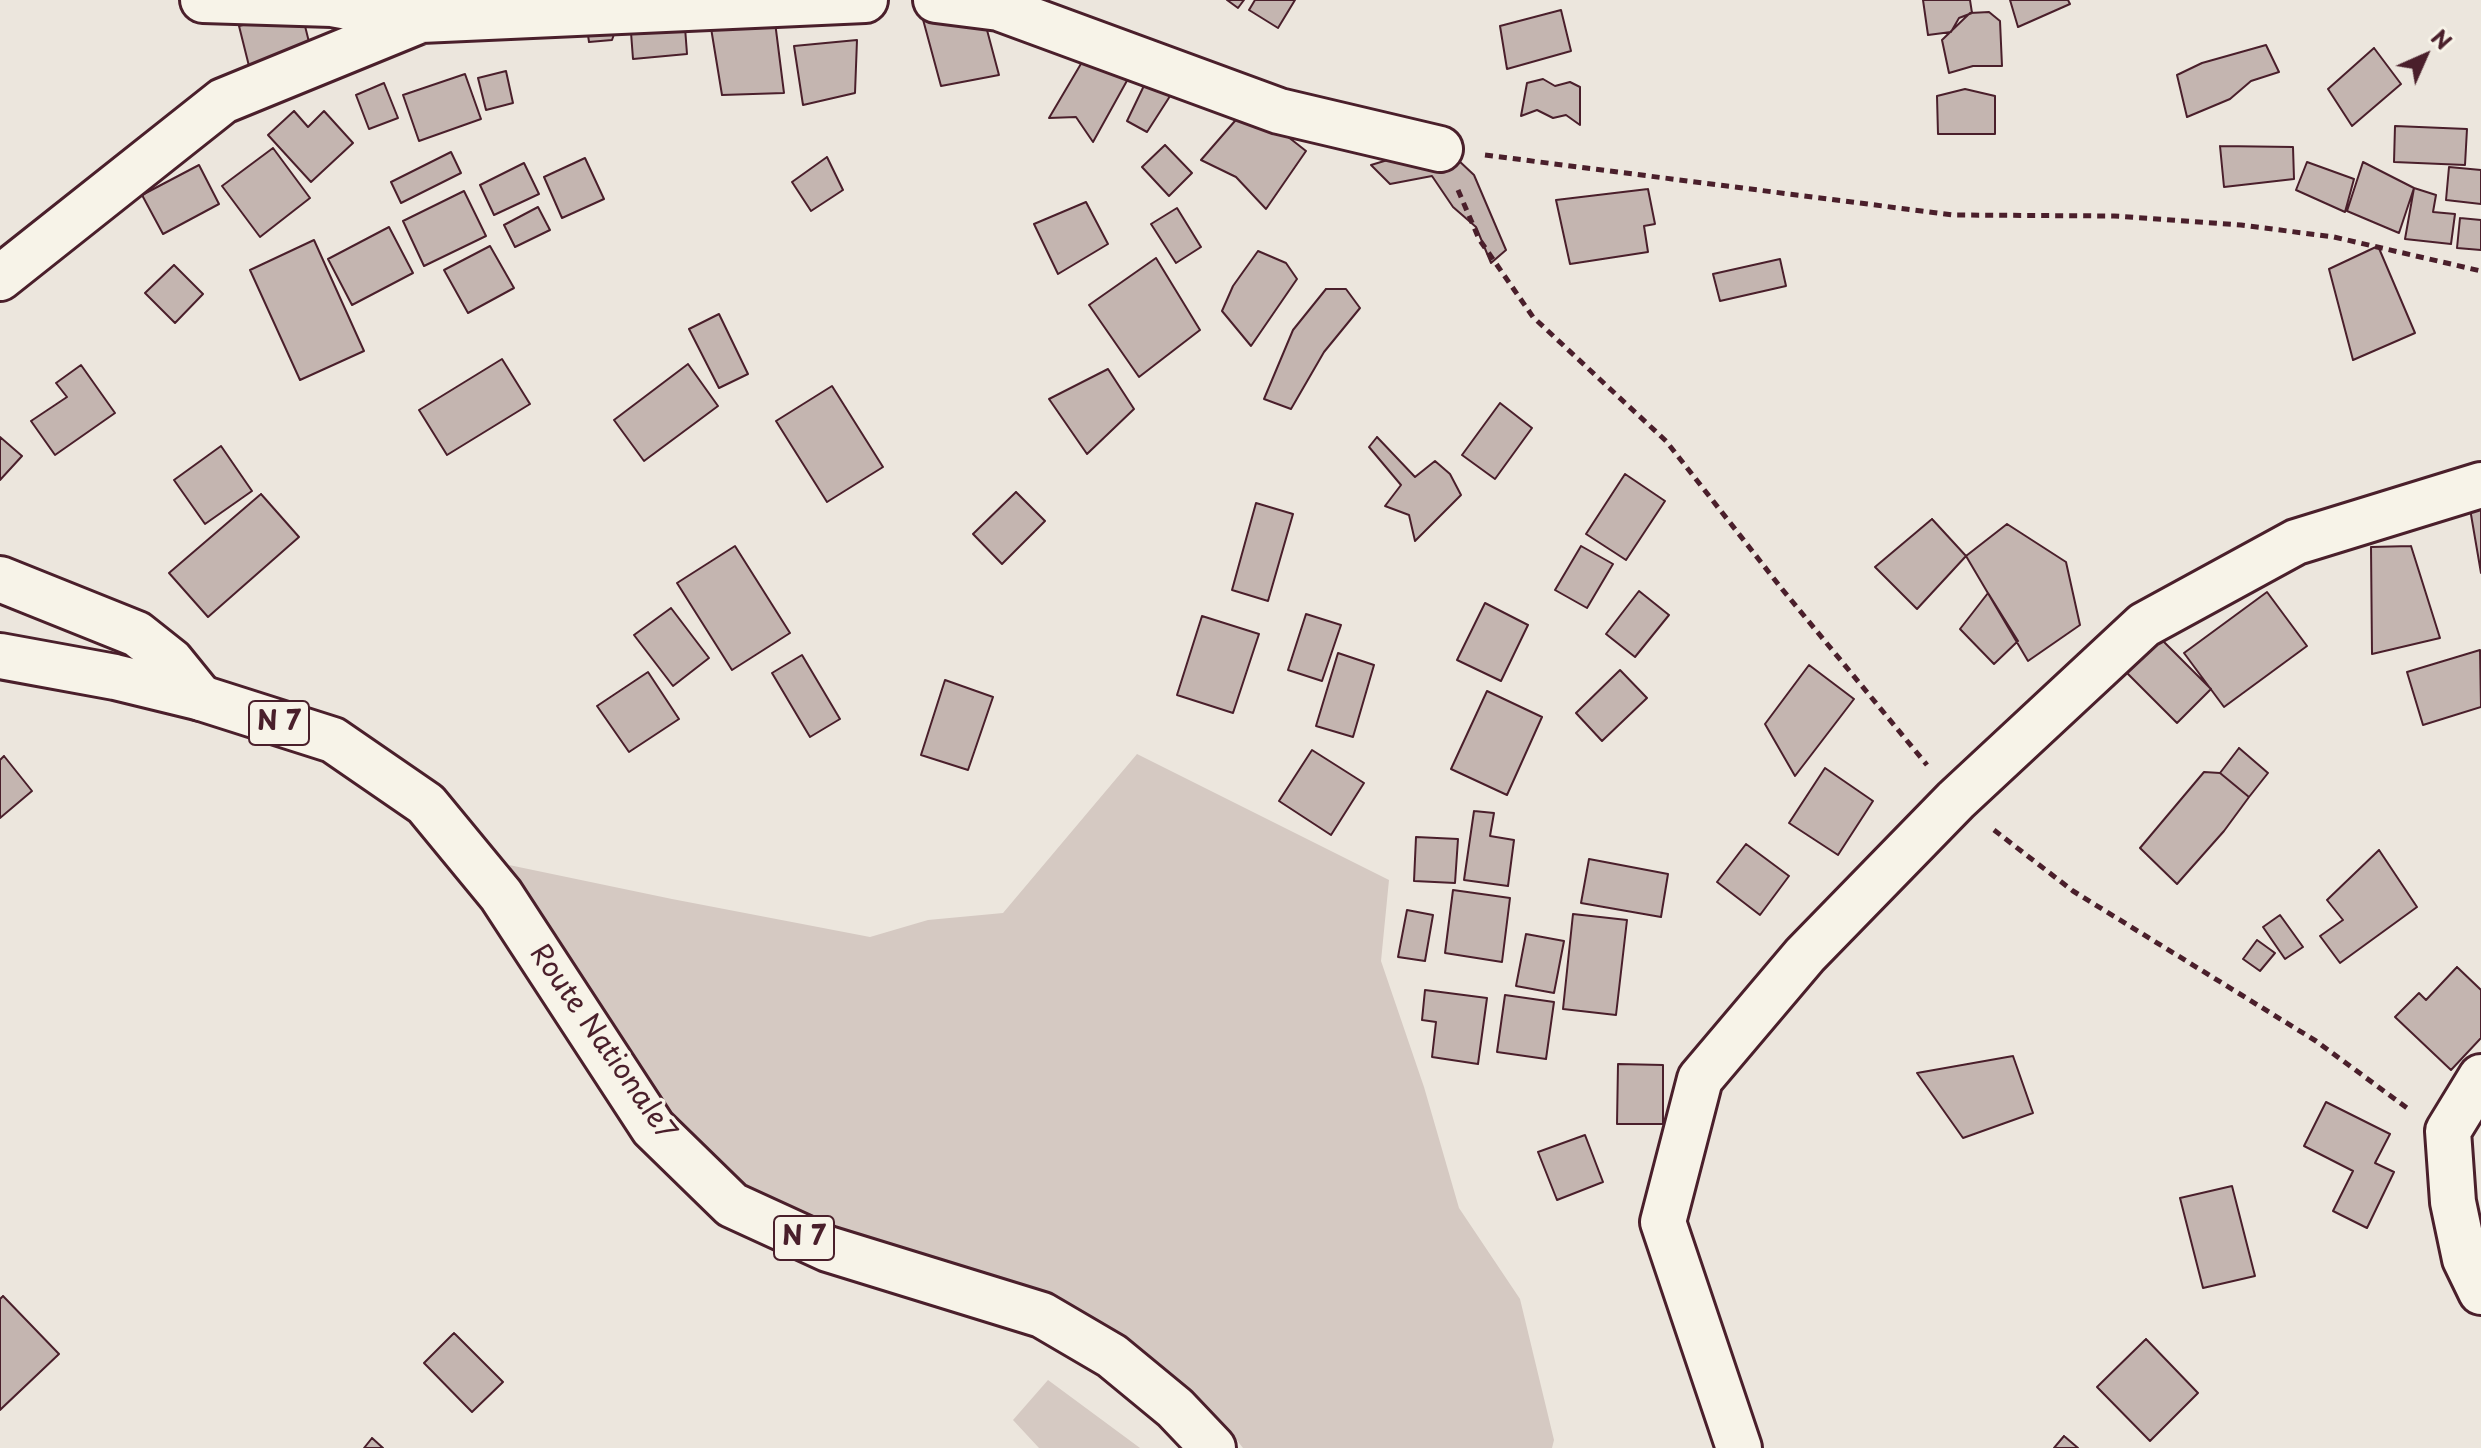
<!DOCTYPE html>
<html>
<head>
<meta charset="utf-8">
<style>
  body { margin:0 }
  #map { position:relative; width:2481px; height:1448px; overflow:hidden; background:#ece6dd; font-family:"Playpen Sans",sans-serif }
  canvas { display:block }
  .north { position:absolute; left:2385px; top:16px; width:80px; height:80px; -webkit-text-stroke:6px #f7f3e8; paint-order:stroke; rotate:45deg; font-size:22px; font-weight:700; line-height:32px; text-align:center; color:#4a1f2b }
  .north::after { content:''; display:block; margin:auto; width:28px; height:36px; background:#4a1f2b; clip-path:polygon(50% 0,100% 100%,50% 72%,0 100%) }
</style>
</head>
<body>
<div id="map">
<canvas width="2481" height="1448"></canvas>
<div class="north">N</div>
</div>
<script>
const g = document.querySelector('canvas').getContext('2d');
g.lineJoin = 'round';
function fillPath(path, color) { g.fillStyle = color; g.fill(path, 'evenodd'); }
const poly = rows => new Path2D(rows.map(r => 'M' + r).join(''));
function trace(path, color, width, dash) { g.strokeStyle = color; g.lineWidth = width; g.lineCap = dash ? 'butt' : 'round'; g.setLineDash(dash || []); g.stroke(path); }
function drawText(font, color, halo, rows, align = 'center') {
  g.font = font + ' "Playpen Sans",sans-serif'; g.lineWidth = 7; g.setLineDash([]); g.textBaseline = 'middle'; g.strokeStyle = halo; g.fillStyle = color; for (const [text, x, y, turn = 0] of rows) {
    g.save(); g.translate(x, y); g.rotate((+turn || 0) * Math.PI / 180); g.textAlign = isNaN(turn) ? turn : align; if (halo) g.strokeText(text, 0, 0); g.fillText(text, 0, 0); g.restore();
  }
}
fillPath(poly([
  [1137,754,1389,880,1381,961,1424,1087,1459,1208,1520,1299,1554,1440,1552,1448,1243,1448,1228,1429,1064,1314,808,1241,646,1104,509,865,672,899,870,937,928,920,1003,913],
  [1048,1380,1140,1448,1039,1448,1013,1420]
]), '#d5c9c2');
const building = poly([
  [979,0,999,75,941,86,918,1,979,0],
  [1227,0,1244,0,1238,8,1227,0],
  [1255,0,1295,0,1278,28,1249,10,1255,0],
  [1923,0,1970,0,1972,13,1959,18,1951,32,1928,35,1923,0],
  [2010,0,2068,0,2070,4,2018,27,2010,0],
  [301,10,311,50,249,66,239,26,301,10],
  [1561,10,1571,51,1507,69,1500,26,1561,10],
  [1989,12,2000,21,2002,66,1973,66,1949,73,1942,40,1970,13,1989,12],
  [621,14,612,40,589,42,585,15,621,14],
  [684,14,687,54,633,59,630,19,684,14],
  [775,22,784,93,722,95,711,28,775,22],
  [1098,35,1139,59,1093,142,1076,117,1049,118,1098,35],
  [857,40,855,93,803,105,794,46,857,40],
  [2266,45,2279,72,2251,81,2230,99,2187,117,2177,75,2202,63,2266,45],
  [2374,48,2401,84,2352,126,2328,89,2374,48],
  [1152,69,1172,93,1147,132,1127,121,1152,69],
  [506,71,513,103,486,110,478,78,506,71],
  [465,74,481,119,419,141,403,95,465,74],
  [1543,79,1555,86,1570,82,1580,87,1580,125,1566,115,1553,118,1537,110,1521,116,1527,83,1543,79],
  [384,83,398,118,369,129,356,95,384,83],
  [1965,89,1995,96,1995,134,1938,134,1937,96,1965,89],
  [294,111,308,127,324,111,353,143,311,182,268,135,294,111],
  [1241,114,1273,125,1306,151,1266,209,1236,177,1201,160,1241,114],
  [2395,126,2467,129,2465,165,2394,162,2395,126],
  [1441,144,1474,175,1506,250,1491,263,1476,227,1453,207,1432,176,1390,184,1371,165,1441,144],
  [1165,145,1192,173,1169,196,1142,167,1165,145],
  [2220,146,2293,147,2294,179,2224,187,2220,146],
  [273,148,310,198,260,237,222,186,273,148],
  [451,152,461,173,401,203,391,182,451,152],
  [827,157,843,190,811,211,792,182,827,157],
  [585,158,604,199,562,218,544,177,585,158],
  [2307,162,2354,179,2345,212,2296,190,2307,162],
  [2363,162,2414,188,2399,233,2347,211,2363,162],
  [524,163,539,194,494,215,480,185,524,163],
  [199,165,219,204,163,234,142,195,199,165],
  [2449,167,2481,170,2481,204,2446,200,2449,167],
  [2414,188,2436,195,2433,212,2455,214,2451,244,2405,239,2414,188],
  [1648,189,1655,224,1644,226,1648,252,1570,264,1556,200,1648,189],
  [464,191,486,236,424,266,403,221,464,191],
  [1086,202,1108,244,1058,274,1034,224,1086,202],
  [538,207,550,230,515,247,504,225,538,207],
  [1177,208,1201,247,1176,263,1151,224,1177,208],
  [2460,218,2481,220,2481,250,2457,248,2460,218],
  [389,227,413,273,352,305,328,259,389,227],
  [314,240,364,351,300,380,250,270,314,240],
  [490,246,514,288,468,313,444,270,490,246],
  [2378,246,2415,333,2353,360,2329,269,2378,246],
  [1258,251,1286,263,1297,279,1251,346,1222,311,1233,286,1258,251],
  [1156,258,1200,330,1139,377,1089,305,1156,258],
  [1780,259,1786,286,1720,301,1713,274,1780,259],
  [174,265,203,294,175,323,145,293,174,265],
  [1326,289,1346,289,1360,308,1324,352,1291,409,1264,399,1293,330,1326,289],
  [719,314,748,374,719,388,689,329,719,314],
  [502,359,530,404,447,455,419,410,502,359],
  [688,364,718,406,644,461,614,420,688,364],
  [81,365,115,413,55,455,31,421,67,397,56,383,81,365],
  [1108,369,1134,409,1087,454,1049,399,1108,369],
  [832,386,883,467,827,502,776,421,832,386],
  [1500,403,1532,428,1495,479,1462,455,1500,403],
  [0,437,22,456,0,480,0,437],
  [1377,437,1415,477,1435,461,1450,474,1461,495,1415,541,1409,515,1385,506,1401,485,1369,447,1377,437],
  [221,446,252,491,205,524,174,480,221,446],
  [1625,474,1665,501,1626,560,1586,534,1625,474],
  [1016,492,1045,521,1002,564,973,534,1016,492],
  [261,494,299,537,208,617,169,573,261,494],
  [2468,497,2481,499,2481,573,2468,497],
  [1256,503,1293,514,1268,601,1232,590,1256,503],
  [1932,519,1966,556,1917,609,1875,567,1932,519],
  [2007,524,2066,562,2080,625,2028,661,1966,556,2007,524],
  [735,546,790,633,732,670,677,583,735,546],
  [1581,546,1613,564,1587,608,1555,590,1581,546],
  [2411,546,2440,638,2372,654,2371,547,2411,546],
  [1639,591,1669,615,1635,657,1606,634,1639,591],
  [2267,592,2307,646,2224,707,2184,653,2267,592],
  [1988,593,2018,641,1994,664,1960,629,1988,593],
  [1485,603,1528,625,1501,681,1457,660,1485,603],
  [671,608,709,658,673,686,634,635,671,608],
  [1306,614,1341,625,1322,681,1288,670,1306,614],
  [1202,616,1259,634,1233,713,1177,695,1202,616],
  [2159,637,2211,689,2177,723,2125,671,2159,637],
  [2480,650,2481,707,2423,725,2407,672,2480,650],
  [1338,653,1374,665,1353,737,1316,726,1338,653],
  [802,655,840,719,810,737,772,673,802,655],
  [1809,665,1854,699,1795,776,1765,724,1809,665],
  [1620,670,1647,698,1602,741,1576,713,1620,670],
  [648,672,679,719,629,752,597,706,648,672],
  [945,680,993,697,968,770,921,755,945,680],
  [1487,691,1542,717,1507,795,1451,769,1487,691],
  [2239,748,2268,773,2249,797,2220,773,2239,748],
  [1312,750,1364,783,1331,835,1279,801,1312,750],
  [4,756,32,791,0,818,0,760,4,756],
  [1825,768,1873,801,1838,855,1789,823,1825,768],
  [2204,772,2220,773,2249,797,2224,831,2177,884,2140,848,2204,772],
  [1474,811,1494,813,1490,836,1514,840,1508,886,1464,880,1474,811],
  [1416,837,1458,839,1455,883,1414,881,1416,837],
  [1746,844,1789,876,1760,915,1717,882,1746,844],
  [2379,850,2417,907,2340,963,2320,936,2343,920,2327,900,2379,850],
  [1589,859,1668,874,1661,917,1581,903,1589,859],
  [1453,890,1510,898,1502,962,1445,953,1453,890],
  [1407,910,1433,915,1425,961,1398,957,1407,910],
  [1573,914,1627,920,1616,1015,1563,1009,1573,914],
  [2280,915,2303,947,2285,959,2263,927,2280,915],
  [1526,934,1564,941,1554,993,1516,986,1526,934],
  [2257,940,2275,953,2260,971,2243,959,2257,940],
  [2457,967,2481,990,2481,1038,2451,1070,2395,1017,2419,993,2426,1000,2457,967],
  [1425,990,1487,998,1478,1064,1432,1057,1436,1022,1422,1020,1425,990],
  [1505,995,1554,1002,1546,1059,1497,1052,1505,995],
  [2013,1056,2033,1113,1963,1138,1917,1073,2013,1056],
  [1618,1064,1663,1065,1663,1124,1617,1124,1618,1064],
  [2326,1102,2390,1134,2375,1163,2394,1172,2367,1228,2333,1211,2353,1171,2304,1146,2326,1102],
  [1585,1135,1603,1182,1557,1200,1538,1152,1585,1135],
  [2232,1186,2255,1276,2203,1288,2180,1198,2232,1186],
  [3,1296,59,1354,0,1410,0,1299,3,1296],
  [454,1333,503,1382,472,1412,424,1363,454,1333],
  [2146,1339,2198,1393,2150,1441,2097,1387,2146,1339],
  [2064,1436,2078,1448,2054,1448,2064,1436],
  [372,1438,383,1448,364,1448,372,1438]
]);
fillPath(building, '#c4b5b0');
trace(building, '#4a1f2b', 2);
const minor = poly([
  [203,0,332,4,421,20],
  [936,0,999,8,1279,111,1440,149],
  [0,278,223,101,421,20,865,0],
  [0,579,137,634,171,661,201,698],
  [2481,1077,2448,1131,2453,1202,2465,1259,2481,1292],
  [1739,1448,1663,1222,1700,1079,1805,955,1956,800,2144,625,2296,542,2481,485]
]);
const major = poly([
  [0,656,115,677,201,698,333,740,426,804,501,895,653,1128,732,1205,828,1249,1042,1315,1112,1356,1175,1408,1213,1448]
]);
trace(minor, '#4a1f2b', 50);
trace(major, '#4a1f2b', 50);
trace(poly([
  [1485,155,1953,215,2114,216,2241,225,2334,237,2481,271],
  [1458,190,1479,239,1533,317,1666,441,1782,589,1927,765],
  [1994,830,2073,891,2316,1041,2407,1108]
]), '#4a1f2b', 5, [8, 6]);
trace(minor, '#f7f3e8', 44);
trace(major, '#f7f3e8', 44);
for (const [x, y, w] of [
  [279,723,60],
  [804,1238,60]
]) { const box = new Path2D(); box.roundRect(x - w / 2, y - 22, w, 44, 6); g.fillStyle = '#f7f3e8'; g.fill(box); trace(box, '#4a1f2b', 2); }
drawText('bold 26px', '#4a1f2b', null, [
  ["N 7",279,723],
  ["N 7",804,1238]
]);
drawText('28px', '#4a1f2b', '#f7f3e8', [
  ["Route Nationale7",602,1043,55]
]);
</script>
</body>
</html>
